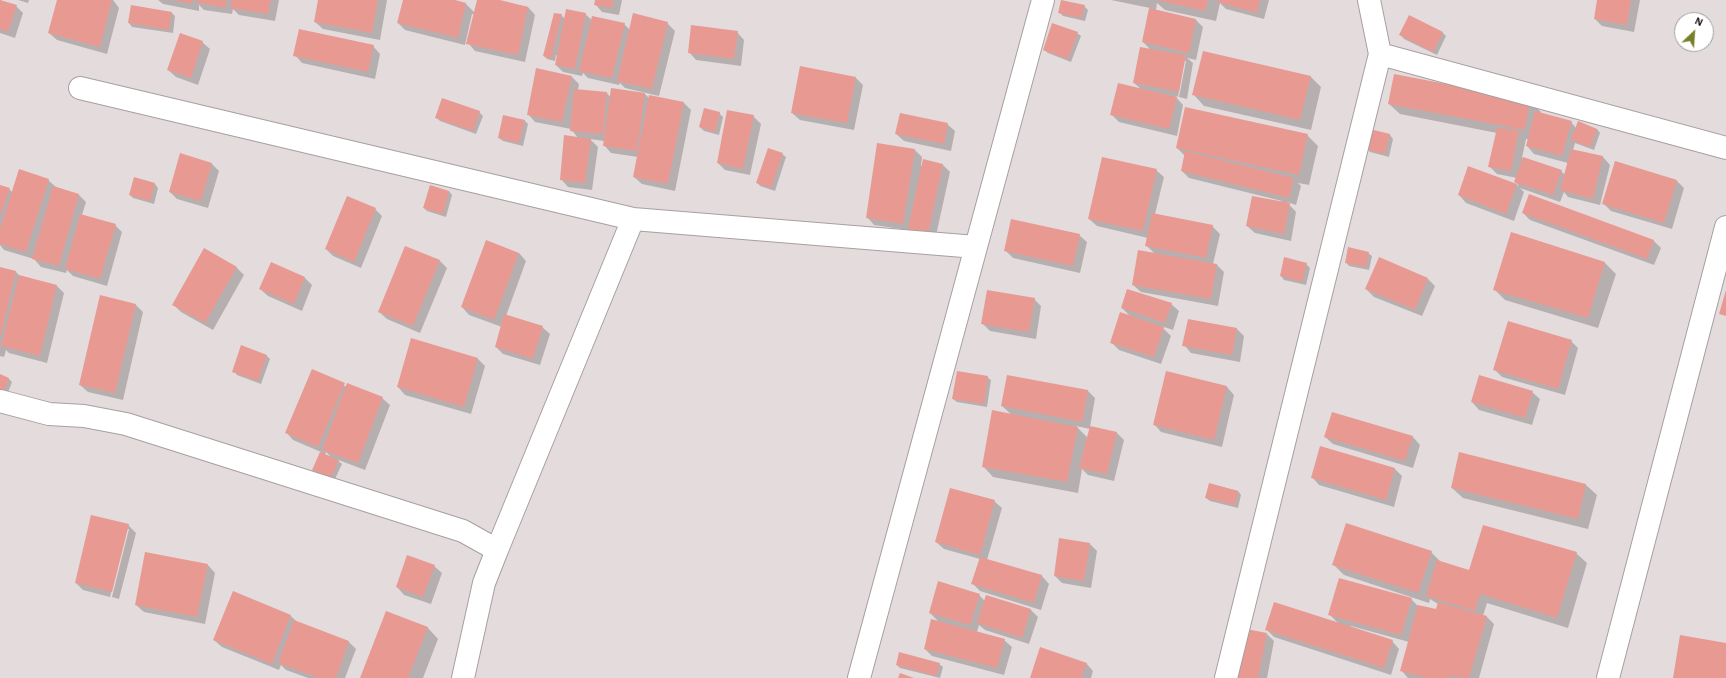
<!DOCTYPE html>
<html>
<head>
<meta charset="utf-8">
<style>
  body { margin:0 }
  #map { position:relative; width:1726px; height:678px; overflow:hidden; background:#e4dbdd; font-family:"Alegreya Sans",sans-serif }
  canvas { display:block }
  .north { position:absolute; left:1674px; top:12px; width:40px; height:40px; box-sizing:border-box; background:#fff; border:1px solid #9f9d9d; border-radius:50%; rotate:25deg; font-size:11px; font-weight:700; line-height:16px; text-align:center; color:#0e0b0b }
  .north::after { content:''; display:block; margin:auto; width:14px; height:18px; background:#777f2b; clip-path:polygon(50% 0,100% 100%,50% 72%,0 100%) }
</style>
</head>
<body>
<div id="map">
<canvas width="1726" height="678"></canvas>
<div class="north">N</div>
</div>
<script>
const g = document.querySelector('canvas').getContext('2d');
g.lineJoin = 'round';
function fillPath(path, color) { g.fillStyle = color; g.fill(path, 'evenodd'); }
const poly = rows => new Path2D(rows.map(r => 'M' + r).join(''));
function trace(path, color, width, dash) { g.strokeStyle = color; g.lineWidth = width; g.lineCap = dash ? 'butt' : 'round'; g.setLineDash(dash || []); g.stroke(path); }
fillPath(poly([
  [0,0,16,6,23,13,15,38,0,33],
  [18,0,29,0,28,3],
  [58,0,113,0,119,8,107,54,57,40,49,33],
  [158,0,279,0,275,21,239,15,233,9,232,14,204,10,199,5,199,11,163,4],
  [319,0,387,0,380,40,323,29,315,22],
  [404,0,451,0,466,4,475,13,478,0,495,0,528,7,535,15,525,62,475,51,468,43,474,14,472,14,465,45,405,30,398,23],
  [596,0,622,0,619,15,602,12,595,4],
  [1111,0,1269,0,1264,19,1226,9,1220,3,1216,21,1165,10,1157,3,1156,10,1196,20,1203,27,1196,60,1187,58,1193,63,1187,99,1175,96,1183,105,1177,136,1119,122,1112,115,1141,89,1134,83,1151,50,1143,42,1150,8],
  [1184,61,1186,61,1179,97,1178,97],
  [1598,0,1640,0,1634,32,1602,26,1595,19],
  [1084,6,1088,10,1085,21,1063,16,1059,12],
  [172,13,175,16,173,33,132,27,129,23],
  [585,14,592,20,624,24,630,30,667,23,675,31,659,96,625,88,620,83,619,85,588,78,583,73,582,76,563,72,556,65,558,56,556,55,555,61,547,59,544,56,561,15,565,19],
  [1409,16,1443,33,1446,36,1437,55,1404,39,1401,35],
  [737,32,744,40,741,66,696,60,689,52],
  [1077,33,1081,36,1071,62,1048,53,1044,50],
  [202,42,210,49,198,85,176,77,168,70],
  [373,46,380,54,375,79,302,63,295,55],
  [1310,76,1321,87,1311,130,1204,106,1194,95],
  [572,77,579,84,578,90,607,93,611,98,644,93,650,99,684,103,691,110,675,191,642,184,634,177,638,157,611,153,604,145,604,141,590,139,598,147,592,190,568,187,561,179,578,138,571,129,535,122,528,114],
  [855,77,863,85,854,130,800,120,792,113],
  [1530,101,1541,112,1540,114,1571,122,1576,128,1597,129,1600,133,1594,150,1575,143,1573,150,1603,157,1610,165,1600,205,1568,197,1564,192,1560,202,1520,188,1524,192,1514,221,1466,203,1459,195,1469,167,1519,186,1515,182,1517,178,1497,174,1489,166,1497,133,1400,114,1389,104],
  [1526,139,1528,139,1527,146,1534,154,1568,163,1565,175,1561,171,1522,158],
  [479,112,483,116,476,134,440,121,436,117],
  [719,113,723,117,719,135,704,131,700,127],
  [753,116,761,124,750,175,725,170,718,163],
  [524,120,528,124,523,146,503,141,499,138],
  [947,124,955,131,951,151,904,141,896,134],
  [1371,130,1390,135,1393,139,1389,157,1370,152,1366,148],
  [1307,135,1318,146,1309,185,1298,183,1301,186,1296,205,1287,202,1296,212,1291,241,1255,233,1247,226,1282,201,1189,178,1182,171,1185,156,1177,148],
  [915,150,922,157,921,166,943,165,950,172,933,249,908,230,874,225,867,217],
  [782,154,786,157,775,191,760,186,757,182],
  [1616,162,1677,181,1684,188,1672,229,1611,211,1604,204],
  [212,164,219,171,208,208,177,199,170,192],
  [1156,170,1164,177,1155,214,1212,226,1220,234,1213,264,1217,265,1224,272,1218,306,1141,292,1133,285,1156,255,1146,245,1148,238,1097,226,1089,219],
  [134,179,155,184,158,188,154,204,133,198,130,195],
  [48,180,56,187,79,195,86,202,82,215,115,225,122,232,107,286,73,276,67,270,66,273,41,267,34,259,4,250,0,245,0,186,9,189,13,193],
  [449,191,452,195,446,217,427,211,424,208],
  [375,209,382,216,361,268,333,256,326,249],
  [1523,213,1654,241,1661,248,1654,265,1530,220],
  [1512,234,1605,263,1616,274,1598,328,1505,300,1494,289],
  [1079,235,1087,242,1080,273,1013,258,1005,250],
  [406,247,440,261,447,268,420,333,387,319,379,312],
  [204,250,237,268,244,275,213,330,181,312,174,305],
  [519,253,526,261,506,316,542,327,550,334,540,365,503,354,496,347,502,327,469,315,462,307],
  [1368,253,1372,256,1369,270,1349,266,1346,262],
  [271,264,305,278,312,285,302,311,268,296,260,289],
  [1306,264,1310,268,1306,285,1284,280,1281,276],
  [0,268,16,272,20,276,57,286,64,293,47,363,9,353,6,350,4,357,0,356],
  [1428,279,1435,286,1422,316,1374,297,1366,289],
  [101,296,136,305,143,312,123,400,88,392,80,385],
  [1034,299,1041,306,1036,339,990,331,982,323],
  [1171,304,1179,311,1173,330,1161,326,1171,336,1161,364,1119,350,1111,342,1131,317,1122,308],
  [1237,329,1244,336,1240,362,1191,353,1184,345],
  [1571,341,1578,348,1565,395,1502,377,1494,369],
  [266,355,270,359,261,384,237,375,234,371],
  [478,359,485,366,471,414,405,395,398,387],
  [312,370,347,387,382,398,390,405,365,470,336,459,342,464,334,481,317,473,313,470,321,452,293,440,286,432],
  [326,452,332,458,325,455],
  [1167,372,1227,387,1234,395,1222,447,1161,432,1154,424],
  [0,375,9,379,12,382,4,403],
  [1008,376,1088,391,1095,398,1090,427,1117,433,1124,440,1114,481,1088,475,1082,469,1078,493,993,477,983,466,1012,415,1002,406],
  [1076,426,1090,429,1088,438],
  [987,377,991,380,987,407,957,402,953,399],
  [1532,392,1540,399,1532,425,1479,410,1472,402],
  [1332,413,1413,437,1420,445,1413,468,1333,444,1325,437],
  [1321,447,1395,469,1402,476,1394,507,1319,485,1312,477],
  [1460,453,1586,485,1597,495,1588,529,1463,498,1452,488],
  [1210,484,1238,491,1241,495,1238,508,1210,501,1206,498],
  [994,501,1002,508,987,560,1042,576,1049,584,1041,610,980,591,973,584,980,559,944,549,936,542],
  [128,525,136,533,119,599,112,597,129,529,127,529,110,597,83,590,76,583],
  [1090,544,1097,551,1091,588,1062,583,1055,576],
  [1431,552,1442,563,1470,571,1576,553,1587,563,1568,628,1487,603,1483,616,1487,617,1494,624,1479,678,1408,678,1401,670,1409,642,1351,626,1350,628,1392,641,1399,649,1391,675,1274,637,1266,629,1339,624,1330,615,1411,599,1419,607,1436,611,1438,604,1430,599,1429,603,1344,575,1333,564],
  [208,565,215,573,205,624,144,612,136,605],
  [434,566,442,573,431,604,404,595,397,587],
  [979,595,985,601,986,596,1031,610,1038,617,1029,644,985,630,979,625,977,632,1004,640,1012,647,1004,675,932,656,925,649,939,622,930,613],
  [387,612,428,628,438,639,423,678,361,678],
  [291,616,298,623,349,642,356,649,345,678,308,678,286,670,281,665,279,670,222,647,214,640],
  [1267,634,1274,641,1267,678,1233,678],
  [1086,663,1093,671,1091,678,1031,678],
  [939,664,943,667,940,678,900,668,897,665]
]), '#0003');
fillPath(poly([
  [0,0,17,5,8,32,0,29],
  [57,0,112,0,100,47,48,33],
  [174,0,192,0,191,4],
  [196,0,227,0,225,8,195,2],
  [232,0,271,0,268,14,230,8],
  [318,0,378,0,372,33,314,22],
  [403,0,455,0,466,3,458,38,397,23],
  [477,0,500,0,528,7,518,55,466,44],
  [595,0,613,0,612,8,594,5],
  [1061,0,1085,5,1081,18,1058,13],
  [1156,0,1208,0,1205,11],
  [1218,0,1260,0,1257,13,1217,2],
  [1597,0,1631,0,1627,25,1594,19],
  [131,5,172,12,169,30,128,23],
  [1149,8,1196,19,1189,53,1142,42],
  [566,9,586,13,575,69,555,65],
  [554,13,562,14,551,59,543,56],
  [633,13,668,22,652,89,617,81],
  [1409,15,1443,32,1433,52,1399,35],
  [592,16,625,23,612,78,579,71],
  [1052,23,1078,32,1068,59,1043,50],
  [691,25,738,31,734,59,688,53],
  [299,29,374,45,368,72,293,56],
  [180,33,203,41,191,78,167,70],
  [1140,47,1186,55,1179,92,1133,83],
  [1203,51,1311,76,1300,120,1192,95],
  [800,66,856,77,847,123,791,113],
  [536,68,572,76,562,122,527,115],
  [1394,74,1530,100,1525,130,1388,104],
  [1118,83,1177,97,1169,129,1110,115],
  [611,88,645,93,637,151,603,146],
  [574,89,607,92,603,134,570,131],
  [649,95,684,102,668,184,633,177],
  [442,98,480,111,473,131,435,118],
  [1185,107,1308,134,1299,175,1176,148],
  [704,108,720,112,715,132,699,127],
  [727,110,754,115,743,169,717,163],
  [1535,111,1572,121,1562,156,1526,146],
  [900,113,948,123,944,144,895,134],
  [503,115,525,120,519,143,498,138],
  [1578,121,1597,129,1590,147,1571,140],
  [1497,128,1519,130,1511,171,1488,167],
  [1370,129,1390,134,1385,154,1365,149],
  [564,135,591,139,585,183,560,180],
  [877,143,915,149,903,224,866,218],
  [768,148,783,153,771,188,756,183],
  [1571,149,1603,156,1593,199,1560,190],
  [1185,151,1294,178,1289,198,1181,171],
  [180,153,212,163,201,201,169,192],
  [1102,157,1157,169,1143,231,1088,219],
  [1523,157,1562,170,1553,195,1514,182],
  [923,159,943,164,926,243,906,238],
  [1615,161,1677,180,1664,223,1602,204],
  [1468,166,1517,184,1506,214,1458,195],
  [19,169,49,179,26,252,0,244,0,229],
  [134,177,155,183,150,201,129,195],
  [0,185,10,188,0,216],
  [430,185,449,191,443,214,423,208],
  [53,186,79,194,59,266,32,259],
  [1529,194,1654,240,1647,259,1522,213],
  [347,196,376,208,354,262,325,249],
  [1252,196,1290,203,1284,234,1246,226],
  [1152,213,1213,225,1206,258,1145,246],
  [80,214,116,224,100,279,65,269],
  [1011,219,1080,234,1073,266,1004,251],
  [1511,232,1605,262,1588,318,1493,290],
  [486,240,519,253,494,320,461,307],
  [405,246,440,260,413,326,378,312],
  [1348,247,1369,252,1366,267,1345,263],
  [204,248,237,267,205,323,172,305],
  [1138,250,1217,264,1211,299,1132,285],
  [1284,257,1307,263,1302,282,1280,276],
  [1379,257,1428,278,1415,310,1365,289],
  [271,262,305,277,294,304,259,289],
  [0,267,16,271,1,335,0,335],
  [19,275,57,285,40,356,1,346],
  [1127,289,1172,303,1165,323,1121,308],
  [987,290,1035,298,1029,332,981,324],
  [1726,290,1726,316,1719,314],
  [100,295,136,304,115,393,79,385],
  [1120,312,1164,327,1154,357,1110,343],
  [504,314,543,326,533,359,495,347],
  [1188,319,1237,328,1232,355,1182,346],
  [1508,321,1572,340,1558,389,1493,370],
  [411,338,478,358,464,407,397,387],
  [241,345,267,355,258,381,232,372],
  [312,369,345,383,318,447,285,433],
  [957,371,988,376,984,404,952,399],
  [1166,371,1227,386,1214,440,1153,425],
  [0,374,9,378,0,401],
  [1007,375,1088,390,1082,422,1001,406],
  [1479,375,1533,391,1525,418,1471,402],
  [347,383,383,397,358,463,322,450],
  [992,410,1078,427,1067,482,982,467],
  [1332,412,1413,436,1405,461,1324,437],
  [1090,426,1117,432,1107,474,1079,468],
  [1320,446,1395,468,1386,500,1311,478],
  [320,452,339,460,331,478,312,470],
  [1459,452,1586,484,1578,519,1451,488],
  [1209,483,1238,491,1235,505,1205,498],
  [950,488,995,500,980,555,935,542],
  [91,515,129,524,112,592,75,583],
  [1346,523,1432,551,1418,593,1332,565],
  [1483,525,1577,552,1557,618,1480,594,1475,611,1426,596,1437,560,1469,570],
  [1059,538,1090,543,1084,581,1054,576],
  [145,552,208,564,197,617,135,605],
  [407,555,435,565,423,597,396,587],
  [980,557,1042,575,1034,603,971,584],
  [1339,578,1412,598,1401,635,1328,615],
  [938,581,980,594,970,625,929,613],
  [233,591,291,615,272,664,213,640],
  [986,595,1031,609,1022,638,977,623],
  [1274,602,1393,640,1384,668,1265,630],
  [1438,602,1487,616,1469,678,1447,676,1447,678,1427,678,1400,671,1418,605,1436,609],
  [386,611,428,627,408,678,360,678],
  [931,619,1005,639,997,668,924,649],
  [294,620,349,641,336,678,319,678,278,663],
  [1241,628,1267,633,1258,678,1232,678],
  [1680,635,1726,643,1726,678,1673,678],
  [1040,647,1087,663,1081,678,1030,678],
  [899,652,940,663,936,676,896,665],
  [900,673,914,678,898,678]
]), '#e89992');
const minor = poly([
  [1380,54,1726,148],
  [80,88,633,219,976,247],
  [0,401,49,414,84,416,126,424,463,531,497,550,484,583,463,678],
  [497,550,633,219],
  [859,678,1043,0],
  [1226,678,1380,54,1369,0],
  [1608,678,1726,227]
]);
trace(minor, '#a79fa1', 24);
trace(minor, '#fff', 22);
</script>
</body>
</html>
